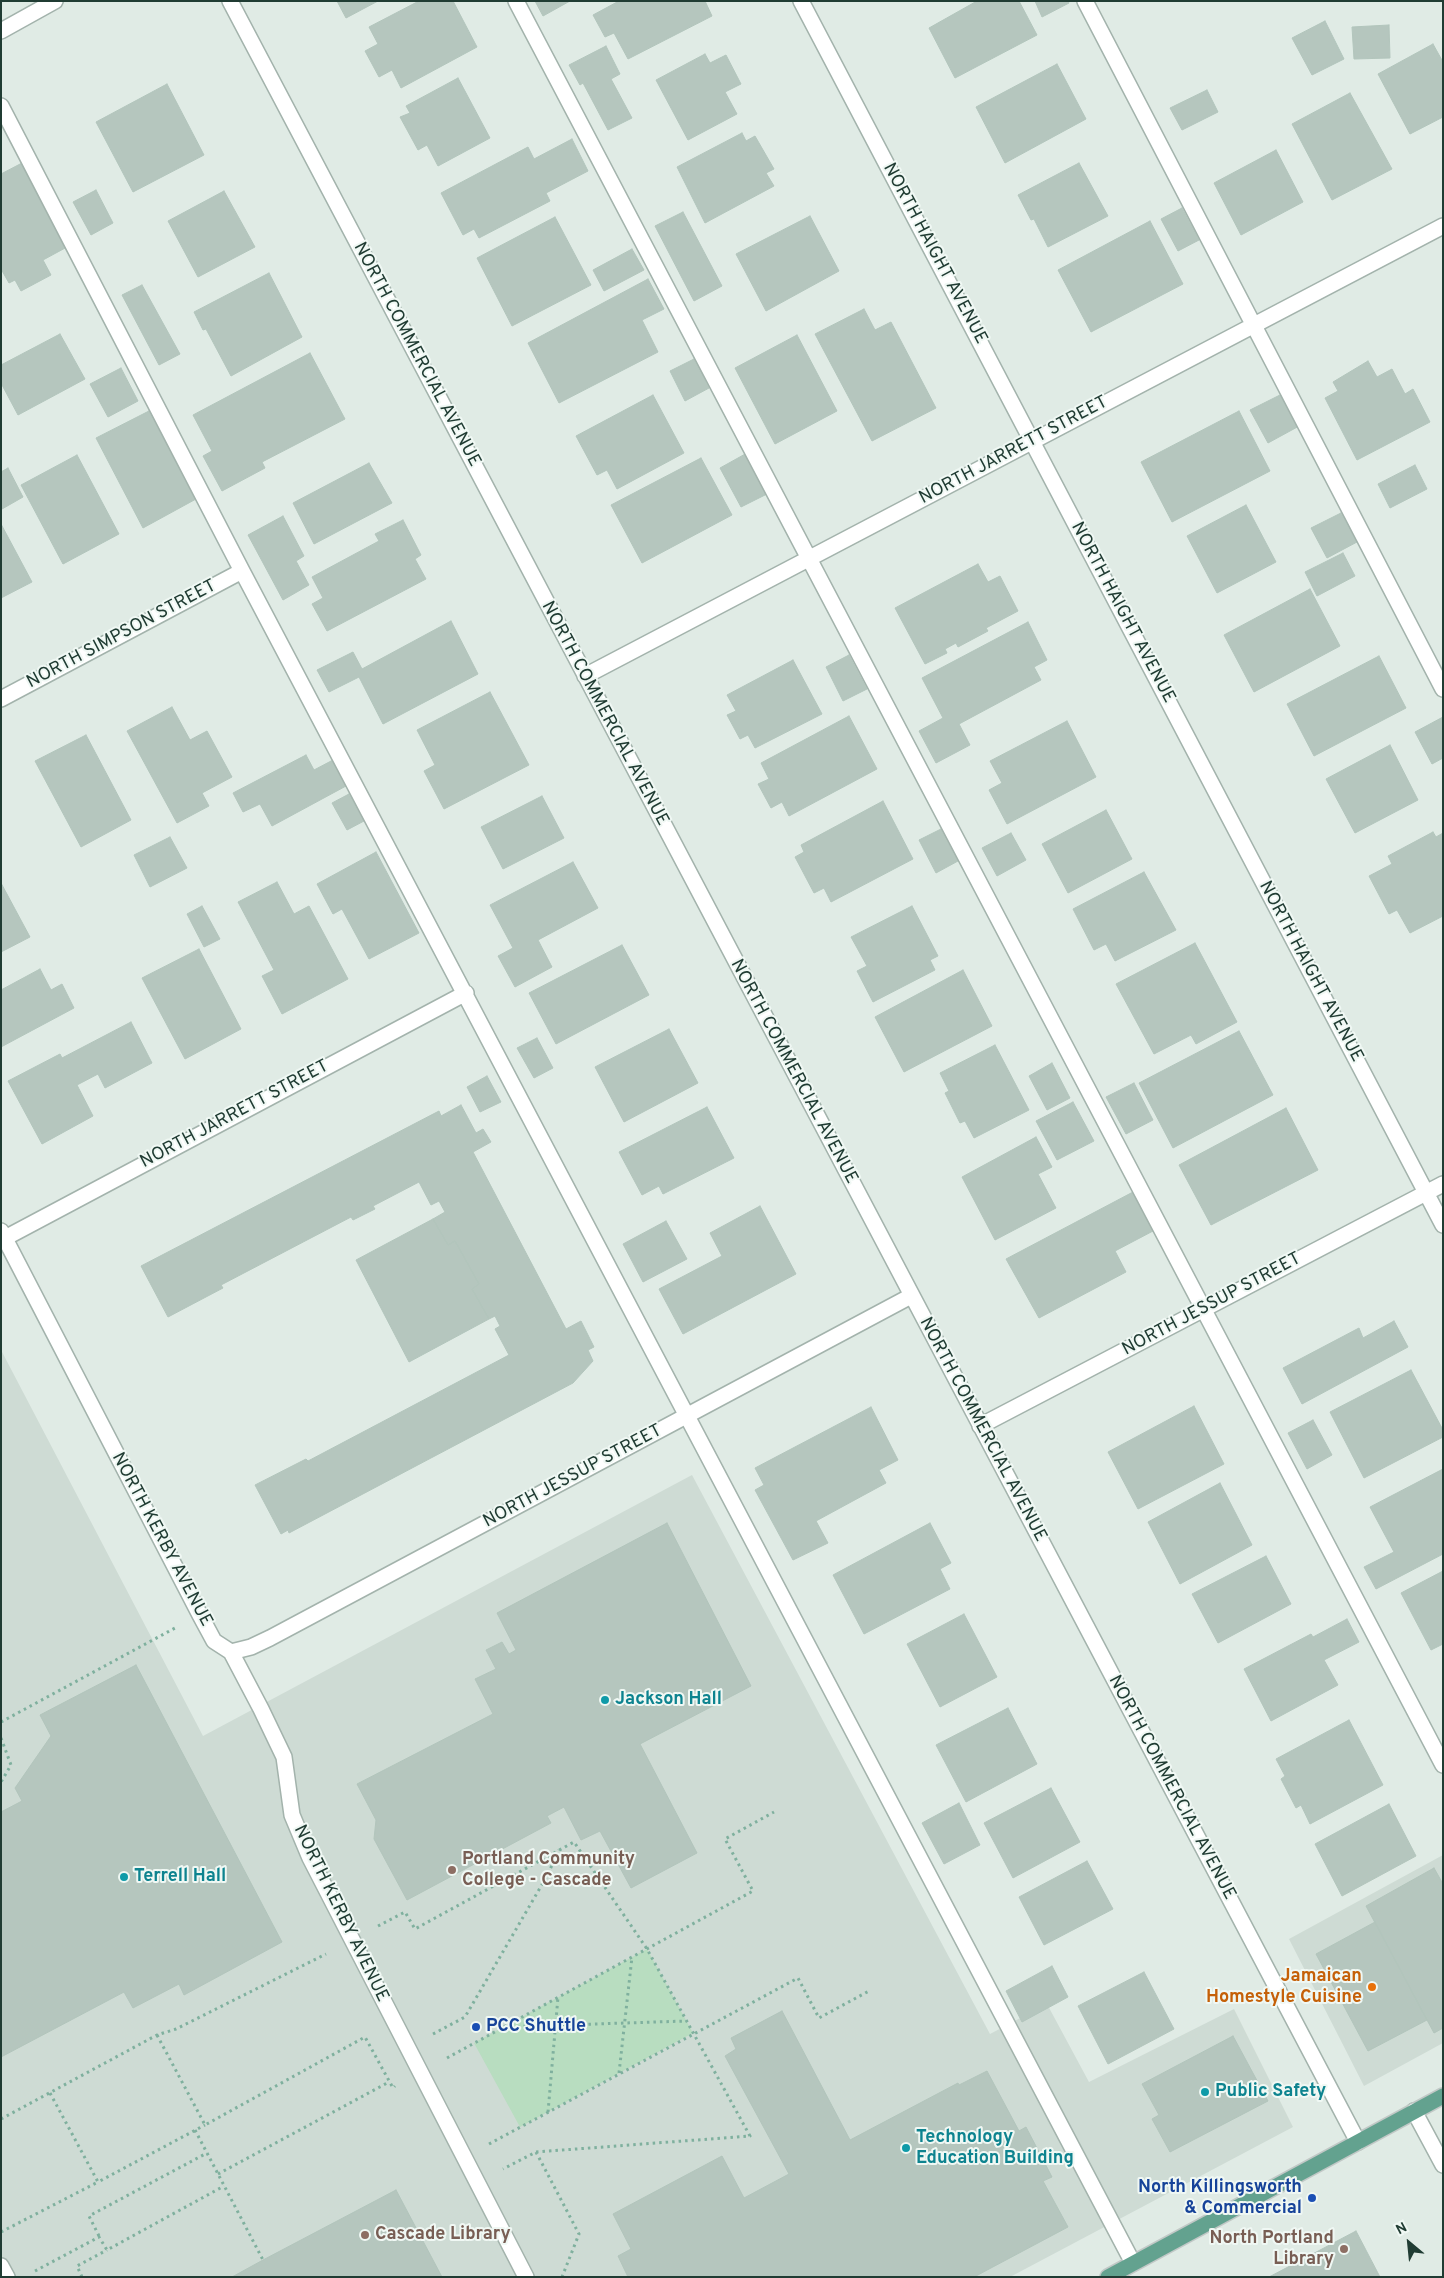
<!DOCTYPE html>
<html>
<head>
<meta charset="utf-8">
<style>
  body { margin:0 }
  #map { position:relative; width:1444px; height:2278px; overflow:hidden; background:#e0ebe5; font-family:Overpass,sans-serif }
  canvas { display:block }
  .frame { position:absolute; inset:0; border:2px solid #203c33; pointer-events:none }
  .north { position:absolute; left:1384px; top:2218px; width:50px; height:50px; -webkit-text-stroke:4px #f0f8f4; paint-order:stroke; rotate:332deg; font-size:14px; font-weight:700; line-height:20px; text-align:center; color:#203c33 }
  .north::after { content:''; display:block; margin:auto; width:18px; height:22px; background:#203c33; clip-path:polygon(50% 0,100% 100%,50% 72%,0 100%) }
</style>
</head>
<body>
<div id="map">
<canvas width="1444" height="2278"></canvas>
<div class="frame"></div>
<div class="north">N</div>
</div>
<script>
const g = document.querySelector('canvas').getContext('2d');
g.lineJoin = 'round';
function fillPath(path, color) { g.fillStyle = color; g.fill(path, 'evenodd'); }
const poly = rows => new Path2D(rows.map(r => 'M' + r).join(''));
function trace(path, color, width, dash) { g.strokeStyle = color; g.lineWidth = width; g.lineCap = dash ? 'butt' : 'round'; g.setLineDash(dash || []); g.stroke(path); }
function drawText(font, color, halo, rows, align = 'center') {
  g.font = font + ' Overpass,sans-serif'; g.lineWidth = 4; g.setLineDash([]); g.textBaseline = 'middle'; g.strokeStyle = halo; g.fillStyle = color; for (const [text, x, y, turn = 0] of rows) {
    g.save(); g.translate(x, y); g.rotate((+turn || 0) * Math.PI / 180); g.textAlign = isNaN(turn) ? turn : align; if (halo) g.strokeText(text, 0, 0); g.fillText(text, 0, 0); g.restore();
  }
}
fillPath(poly([
  [1,1350,203,1736,692,1475,990,2034,1047,2004,1089,2082,1234,2009,1293,2127,1010,2277,1,2277],
  [1443,1855,1443,2043,1364,2086,1289,1939]
]), '#cedbd4');
fillPath(poly([
  [647,1949,693,2033,520,2127,474,2043]
]), '#b8ddc0');
const building = poly([
  [337,1,378,1,346,18,337,1],
  [419,1,453,1,477,47,401,88,392,70,379,77,365,51,378,44,369,27,419,1],
  [535,1,570,1,543,16,535,1],
  [619,1,705,1,712,16,628,59,614,33,605,37,593,15,619,1],
  [977,1,1019,1,1037,35,955,78,929,28,977,1],
  [1035,1,1068,1,1069,3,1042,17,1035,1],
  [1325,21,1344,59,1312,75,1292,38,1325,21],
  [1389,25,1390,58,1354,59,1352,27,1389,25],
  [1433,44,1443,62,1443,117,1410,134,1378,74,1433,44],
  [606,46,620,74,611,79,632,118,608,130,583,83,580,85,569,65,606,46],
  [705,54,710,63,726,55,741,84,725,92,737,114,688,140,656,80,705,54],
  [1057,64,1086,119,1005,163,976,107,1057,64],
  [458,78,490,138,438,166,427,145,418,150,400,117,410,113,406,106,458,78],
  [167,84,204,155,133,192,96,122,167,84],
  [1207,90,1218,112,1182,130,1170,108,1207,90],
  [1350,93,1392,169,1332,200,1292,124,1350,93],
  [742,133,746,141,755,136,774,169,766,173,774,186,705,223,677,167,742,133],
  [572,139,588,171,546,193,550,201,479,238,474,229,463,235,441,193,528,147,534,159,572,139],
  [1276,150,1303,202,1241,235,1214,183,1276,150],
  [22,163,67,247,43,260,51,275,21,291,15,280,9,283,1,269,1,174,22,163],
  [1079,163,1108,216,1048,247,1034,219,1031,220,1018,195,1079,163],
  [96,190,113,223,91,235,73,202,96,190],
  [224,191,255,247,198,277,168,221,224,191],
  [1182,208,1199,240,1178,251,1161,219,1182,208],
  [683,212,722,286,694,301,655,226,683,212],
  [810,216,839,271,766,311,736,254,810,216],
  [555,217,591,285,512,326,477,258,555,217],
  [1150,221,1183,284,1091,332,1058,270,1150,221],
  [632,249,644,270,604,291,593,270,632,249],
  [269,273,302,337,231,376,206,329,203,330,194,312,269,273],
  [648,279,664,309,642,320,658,352,559,403,528,343,648,279],
  [142,285,180,354,159,365,122,295,142,285],
  [864,309,875,330,891,322,936,408,872,441,815,334,864,309],
  [60,334,85,379,18,415,1,383,1,365,60,334],
  [797,335,837,411,775,444,735,368,797,335],
  [310,353,345,419,262,462,265,468,222,491,203,456,212,451,193,415,310,353],
  [694,359,709,388,685,401,670,371,694,359],
  [1368,361,1377,377,1392,369,1405,394,1413,389,1430,422,1357,460,1325,398,1338,391,1333,382,1368,361],
  [121,368,138,401,108,417,90,384,121,368],
  [1284,393,1301,425,1268,443,1250,410,1284,393],
  [653,395,684,453,617,489,607,470,597,475,576,436,653,395],
  [149,411,196,499,143,528,96,438,149,411],
  [1239,411,1270,471,1172,522,1141,462,1239,411],
  [747,453,769,493,741,507,720,468,747,453],
  [77,455,119,534,63,564,21,485,77,455],
  [701,458,732,515,642,563,611,505,701,458],
  [369,463,392,503,314,544,293,503,369,463],
  [1415,465,1427,489,1390,508,1378,484,1415,465],
  [8,468,23,497,2,509,1,472,8,468],
  [1246,505,1276,562,1217,593,1187,536,1246,505],
  [1341,513,1357,542,1327,558,1311,528,1341,513],
  [283,516,304,556,296,561,309,585,283,600,248,535,283,516],
  [403,520,421,555,415,559,426,579,327,631,312,604,323,598,312,577,379,541,375,534,403,520],
  [1,524,32,582,1,598,1,524],
  [1343,553,1355,576,1317,596,1305,572,1343,553],
  [978,564,988,582,1000,576,1018,611,986,628,988,631,958,647,956,643,945,649,947,653,925,664,895,608,978,564],
  [1310,589,1340,646,1254,692,1224,635,1310,589],
  [451,621,478,674,383,724,359,677,329,692,317,670,353,652,362,669,451,621],
  [1028,622,1047,660,1034,667,1041,680,959,724,970,745,936,763,919,731,943,718,922,678,1028,622],
  [849,655,867,689,843,701,826,667,849,655],
  [1379,656,1406,708,1314,756,1287,704,1379,656],
  [793,660,822,714,755,748,748,735,740,739,727,715,736,711,727,695,793,660],
  [490,692,529,765,444,809,424,771,435,765,417,730,490,692],
  [172,707,190,740,207,731,232,777,202,793,209,806,177,823,127,731,172,707],
  [849,716,877,769,789,816,782,802,771,808,758,784,769,779,761,763,849,716],
  [1443,717,1443,758,1432,764,1415,732,1443,717],
  [1067,721,1096,777,1007,824,989,790,1002,783,990,761,1067,721],
  [86,735,131,820,81,847,35,761,86,735],
  [1390,745,1418,800,1355,833,1326,779,1390,745],
  [306,755,314,770,333,760,346,786,272,826,260,804,243,812,233,793,306,755],
  [349,794,364,821,347,830,332,803,349,794],
  [542,796,564,838,503,869,481,827,542,796],
  [883,801,913,859,831,902,824,888,814,893,795,857,804,852,801,845,883,801],
  [1106,810,1132,859,1068,893,1042,844,1106,810],
  [941,829,958,861,936,873,919,840,941,829],
  [1433,832,1436,837,1443,833,1443,916,1410,933,1397,910,1389,914,1369,876,1392,864,1388,856,1433,832],
  [1011,833,1026,860,997,876,982,848,1011,833],
  [170,837,187,868,150,887,134,855,170,837],
  [376,852,419,933,369,959,342,909,333,914,317,884,376,852],
  [573,862,598,908,538,940,552,967,515,987,498,956,513,948,490,905,573,862],
  [1144,872,1176,930,1115,961,1106,944,1094,950,1073,909,1144,872],
  [277,882,294,914,309,906,348,979,282,1014,262,976,274,970,238,902,277,882],
  [1,883,30,937,1,952,1,883],
  [202,906,220,939,204,947,187,914,202,906],
  [912,906,938,956,930,960,935,970,873,1002,857,971,867,966,851,937,912,906],
  [1195,943,1237,1022,1196,1044,1191,1035,1154,1054,1116,984,1195,943],
  [622,945,649,995,556,1044,529,993,622,945],
  [199,949,241,1029,185,1059,142,978,199,949],
  [40,969,51,990,62,984,74,1008,1,1047,1,990,40,969],
  [963,970,992,1026,904,1072,875,1017,963,970],
  [131,1022,152,1063,105,1088,98,1074,77,1085,93,1116,42,1144,8,1081,60,1054,62,1058,131,1022],
  [669,1029,698,1083,624,1122,595,1067,669,1029],
  [1239,1031,1273,1095,1173,1148,1139,1083,1239,1031],
  [537,1038,553,1068,534,1078,517,1048,537,1038],
  [995,1045,1029,1110,974,1138,965,1121,960,1123,945,1093,949,1091,940,1073,995,1045],
  [1052,1063,1070,1098,1047,1110,1029,1076,1052,1063],
  [487,1076,501,1102,480,1112,467,1087,487,1076],
  [1134,1083,1153,1120,1126,1134,1106,1097,1134,1083],
  [1073,1102,1094,1141,1057,1160,1036,1121,1073,1102],
  [461,1105,476,1133,483,1129,491,1142,473,1152,566,1329,581,1321,594,1347,588,1350,593,1361,573,1383,289,1533,288,1530,281,1534,255,1485,306,1459,308,1461,509,1355,495,1329,500,1326,495,1316,489,1319,472,1289,479,1284,455,1241,448,1245,433,1219,445,1212,439,1201,431,1205,419,1182,373,1206,375,1209,353,1220,351,1217,221,1285,223,1288,168,1317,141,1266,439,1111,441,1116,461,1105],
  [707,1107,734,1158,663,1194,659,1186,642,1195,619,1152,707,1107],
  [1286,1108,1318,1170,1211,1225,1179,1165,1286,1108],
  [1036,1137,1052,1167,1038,1174,1056,1208,995,1240,962,1177,1036,1137],
  [1133,1192,1153,1231,1115,1251,1126,1272,1039,1318,1006,1259,1133,1192],
  [760,1206,796,1274,683,1334,659,1289,722,1256,710,1233,760,1206],
  [433,1219,448,1245,455,1241,479,1284,472,1289,489,1319,409,1362,356,1260,433,1219],
  [666,1221,687,1259,643,1282,623,1244,666,1221],
  [1394,1321,1408,1347,1302,1404,1283,1368,1359,1328,1363,1338,1394,1321],
  [1411,1370,1443,1430,1443,1437,1364,1478,1330,1412,1411,1370],
  [1194,1406,1224,1464,1138,1509,1108,1452,1194,1406],
  [871,1407,898,1460,879,1470,886,1483,816,1521,828,1543,793,1560,755,1490,764,1485,755,1468,871,1407],
  [1313,1420,1332,1455,1307,1469,1288,1433,1313,1420],
  [1443,1469,1443,1554,1376,1589,1364,1567,1394,1552,1370,1507,1443,1469],
  [1220,1483,1252,1545,1180,1584,1148,1522,1220,1483],
  [667,1523,751,1686,640,1744,697,1853,631,1888,600,1831,581,1840,564,1807,547,1816,551,1823,407,1900,374,1839,376,1820,357,1784,493,1714,475,1679,496,1669,486,1650,502,1642,509,1654,516,1650,497,1613,667,1523],
  [930,1523,951,1563,940,1569,950,1589,864,1634,833,1575,930,1523],
  [1266,1556,1291,1604,1218,1643,1192,1594,1266,1556],
  [1443,1571,1443,1644,1431,1650,1401,1593,1443,1571],
  [964,1614,997,1677,940,1707,907,1644,964,1614],
  [1347,1619,1359,1642,1324,1660,1338,1685,1271,1721,1244,1669,1311,1634,1313,1637,1347,1619],
  [136,1665,282,1942,184,1995,179,1984,133,2008,124,1992,1,2057,1,1812,22,1801,15,1788,51,1736,40,1715,136,1665],
  [1008,1708,1037,1764,966,1802,936,1745,1008,1708],
  [1349,1720,1383,1785,1310,1824,1301,1805,1296,1808,1281,1779,1285,1776,1276,1759,1349,1720],
  [1051,1788,1080,1842,1013,1878,984,1823,1051,1788],
  [959,1803,980,1845,944,1864,922,1823,959,1803],
  [1389,1804,1416,1856,1342,1896,1315,1844,1389,1804],
  [1087,1861,1113,1909,1044,1945,1019,1897,1087,1861],
  [1434,1868,1443,1884,1443,2028,1434,2033,1366,1906,1434,1868],
  [1375,1922,1427,2020,1368,2051,1316,1954,1375,1922],
  [1052,1966,1068,1997,1022,2022,1006,1991,1052,1966],
  [1144,1972,1174,2029,1108,2064,1078,2006,1144,1972],
  [782,2011,850,2140,958,2083,959,2085,987,2071,1019,2131,1026,2127,1052,2177,1043,2181,1068,2227,974,2277,628,2277,618,2256,631,2249,613,2214,722,2156,744,2198,789,2174,725,2056,736,2049,731,2038,782,2011],
  [1233,2036,1268,2101,1170,2152,1152,2119,1159,2115,1142,2084,1233,2036],
  [396,2190,442,2277,232,2277,263,2260,396,2190],
  [1356,2231,1380,2277,1269,2277,1288,2267,1356,2231]
]);
fillPath(building, '#b5c6be');
trace(building, '#b2c5bc', 1);
const minor = poly([
  [230,1,1358,2142],
  [516,1,1443,1765],
  [801,1,1443,1225],
  [1085,1,1443,689],
  [1,31,55,1],
  [1,106,242,571,1133,2263],
  [585,676,1443,226],
  [1,699,242,571],
  [1,1231,200,1615,214,1641,231,1652,261,1709,284,1757,292,1815,310,1858,526,2277],
  [5,1238,466,993],
  [980,1426,1443,1184],
  [231,1652,251,1647,270,1638,911,1296],
  [1414,2111,1443,2165],
  [1,2266,7,2277]
]);
const major = poly([
  [1108,2277,1443,2096]
]);
trace(minor, '#a3b3ac', 18);
trace(major, '#c1c8c6', 18);
trace(poly([
  [1,1722,175,1628],
  [1,1738,11,1765,1,1782],
  [378,1926,405,1912,415,1929,574,1842,647,1949,750,2136,536,2152,503,2169],
  [504,2027,686,2021],
  [433,2034,465,2017,547,1876,559,1850],
  [157,2035,205,2125,365,2037,393,2088,395,2086],
  [447,2058,753,1891,725,1839,774,1812],
  [619,2073,632,1957],
  [50,2093,98,2182,205,2125],
  [548,2112,558,1997],
  [1,2119,157,2035,176,2029,326,1954],
  [195,2130,263,2260],
  [489,2144,798,1978,819,2018,869,1991],
  [536,2152,579,2234,562,2277],
  [218,2174,389,2082],
  [1,2232,98,2182],
  [99,2236,89,2216,207,2153],
  [35,2271,99,2237,107,2250,224,2186],
  [82,2277,77,2266,107,2250]
]), '#7fb09e', 3, [2.5, 4]);
trace(minor, '#fff', 15);
trace(major, '#63a28f', 15);
for (const [x, y, r, color] of [
  [605,1700,5,"#0f9aa8"],
  [452,1870,5,"#8d6e63"],
  [124,1877,5,"#0f9aa8"],
  [1372,1987,5,"#e8710a"],
  [476,2027,5,"#1a4fb4"],
  [1205,2092,5,"#0f9aa8"],
  [906,2148,5,"#0f9aa8"],
  [1312,2198,5,"#1a4fb4"],
  [365,2235,5,"#8d6e63"],
  [1344,2249,5,"#8d6e63"]
]) { const dot = new Path2D(); dot.arc(x, y, r, 0, 2 * Math.PI); g.fillStyle = color; g.fill(dot); trace(dot, '#f0f8f4', 2); }
drawText('18px', '#203c33', '#f0f8f4', [
  ["NORTH HAIGHT AVENUE",934,254,62],
  ["NORTH COMMERCIAL AVENUE",416,355,62],
  ["NORTH JARRETT STREET",1014,451,-28],
  ["NORTH HAIGHT AVENUE",1122,613,62],
  ["NORTH SIMPSON STREET",122,635,-28],
  ["NORTH COMMERCIAL AVENUE",604,714,62],
  ["NORTH HAIGHT AVENUE",1310,972,62],
  ["NORTH COMMERCIAL AVENUE",793,1072,62],
  ["NORTH JARRETT STREET",235,1115,-28],
  ["NORTH JESSUP STREET",1212,1305,-28],
  ["NORTH COMMERCIAL AVENUE",982,1430,62],
  ["NORTH JESSUP STREET",573,1477,-28],
  ["NORTH KERBY AVENUE",161,1540,62],
  ["NORTH COMMERCIAL AVENUE",1171,1788,62],
  ["NORTH KERBY AVENUE",340,1914,64]
]);
drawText('bold 18px', '#0d838f', '#f0f8f4', [
  ["Jackson Hall",615,1700],
  ["Terrell Hall",134,1877],
  ["Public Safety",1215,2092],
  ["Technology",916,2138],
  ["Education Building",916,2159]
], 'left');
drawText('bold 18px', '#785e54', '#f0f8f4', [
  ["Portland Community",462,1860],
  ["College - Cascade",462,1881],
  ["Cascade Library",375,2235],
  ["North Portland",1334,2239,"right"],
  ["Library",1334,2260,"right"]
], 'left');
drawText('bold 18px', '#c56008', '#f0f8f4', [
  ["Jamaican",1362,1977],
  ["Homestyle Cuisine",1362,1998]
], 'right');
drawText('bold 18px', '#164399', '#f0f8f4', [
  ["PCC Shuttle",486,2027],
  ["North Killingsworth",1302,2188,"right"],
  ["& Commercial",1302,2209,"right"]
], 'left');
</script>
</body>
</html>
